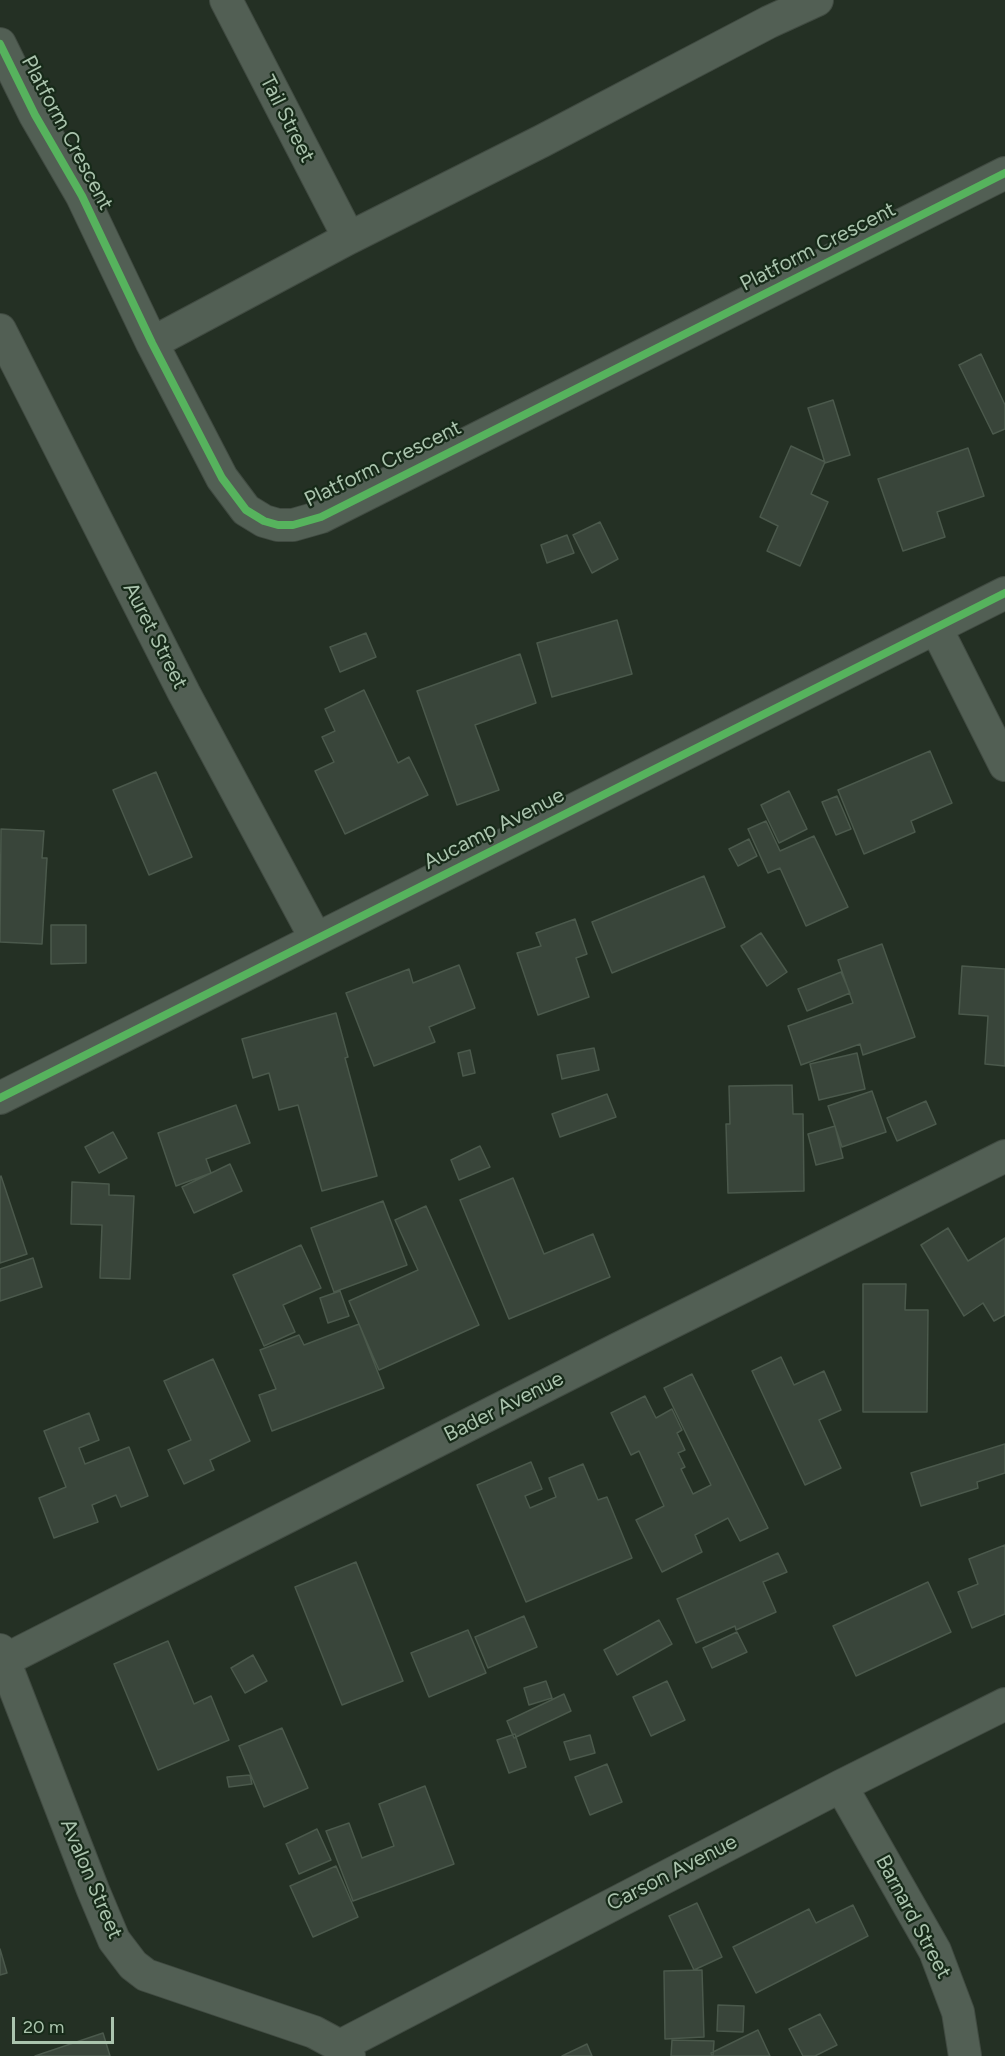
<!DOCTYPE html>
<html>
<head>
<meta charset="utf-8">
<style>
  body { margin:0 }
  #map { position:relative; width:1005px; height:2056px; overflow:hidden; background:#243024; font-family:Figtree,sans-serif }
  canvas { display:block }
  .scale { position:absolute; left:12px; top:2017px; width:102px; height:27px; box-sizing:border-box; border:3px solid #abc4ae; border-top:0; padding-left:8px; font-size:18px; line-height:21px; white-space:nowrap; color:#abc4ae; -webkit-text-stroke:4px #172a19; paint-order:stroke }
</style>
</head>
<body>
<div id="map">
<canvas width="1005" height="2056"></canvas>
<div class="scale">20 m</div>
</div>
<script>
const g = document.querySelector('canvas').getContext('2d');
g.lineJoin = 'round';
function fillPath(path, color) { g.fillStyle = color; g.fill(path, 'evenodd'); }
const poly = rows => new Path2D(rows.map(r => 'M' + r).join(''));
function trace(path, color, width, dash) { g.strokeStyle = color; g.lineWidth = width; g.lineCap = dash ? 'butt' : 'round'; g.setLineDash(dash || []); g.stroke(path); }
function drawText(font, color, halo, rows, align = 'center') {
  g.font = font + ' Figtree,sans-serif'; g.lineWidth = 4.5; g.setLineDash([]); g.textBaseline = 'middle'; g.strokeStyle = halo; g.fillStyle = color; for (const [text, x, y, turn = 0] of rows) {
    g.save(); g.translate(x, y); g.rotate((+turn || 0) * Math.PI / 180); g.textAlign = isNaN(turn) ? turn : align; if (halo) g.strokeText(text, 0, 0); g.fillText(text, 0, 0); g.restore();
  }
}
const building = poly([
  [981,354,1005,405,1005,429,993,434,959,365,981,354],
  [833,400,850,455,825,463,808,408,833,400],
  [791,446,825,462,811,494,828,502,800,566,767,551,778,526,760,517,791,446],
  [968,448,984,496,937,512,945,537,903,551,878,479,968,448],
  [600,522,618,559,592,573,573,535,600,522],
  [567,535,574,553,547,563,541,545,567,535],
  [617,620,632,674,552,697,537,643,617,620],
  [366,633,376,657,340,672,330,647,366,633],
  [520,654,536,703,475,725,499,790,457,805,417,691,520,654],
  [364,690,398,763,409,757,428,795,345,834,315,771,334,762,322,737,335,731,325,709,364,690],
  [930,751,952,803,911,821,915,832,864,854,838,790,930,751],
  [156,772,192,857,149,875,113,790,156,772],
  [789,791,807,829,779,843,761,805,789,791],
  [837,796,851,829,836,835,822,802,837,796],
  [766,821,780,851,814,836,848,907,806,926,780,868,768,873,748,829,766,821],
  [1,829,44,831,42,858,47,858,42,944,0,942,1,829],
  [749,839,757,856,738,866,729,849,749,839],
  [704,876,725,927,612,973,592,922,704,876],
  [575,919,587,954,576,958,589,997,538,1015,517,953,541,946,536,933,575,919],
  [51,925,86,925,86,963,51,964,51,925],
  [761,933,787,972,767,986,741,946,761,933],
  [882,944,915,1037,863,1055,860,1044,801,1065,788,1026,853,1003,838,960,882,944],
  [459,965,475,1008,429,1027,435,1042,374,1066,346,993,409,969,413,983,459,965],
  [962,966,1005,969,1005,1066,985,1064,988,1016,959,1014,962,966],
  [841,972,850,993,807,1011,798,989,841,972],
  [336,1013,348,1057,345,1058,377,1176,322,1191,298,1105,279,1110,269,1073,253,1078,242,1039,336,1013],
  [594,1048,599,1070,562,1079,557,1055,594,1048],
  [470,1050,475,1073,463,1076,458,1053,470,1050],
  [857,1053,865,1089,819,1100,810,1064,857,1053],
  [792,1085,793,1114,803,1114,804,1191,728,1193,726,1124,730,1124,729,1086,792,1085],
  [872,1091,886,1132,842,1147,828,1106,872,1091],
  [607,1094,616,1117,560,1137,552,1114,607,1094],
  [926,1101,936,1124,897,1141,887,1118,926,1101],
  [236,1105,250,1143,206,1159,211,1173,176,1186,158,1133,236,1105],
  [835,1126,843,1158,816,1165,808,1134,835,1126],
  [113,1132,127,1158,99,1173,85,1147,113,1132],
  [480,1146,490,1167,459,1180,451,1160,480,1146],
  [230,1164,242,1191,194,1213,182,1187,230,1164],
  [1,1176,27,1254,0,1263,0,1177,1,1176],
  [513,1178,544,1254,593,1234,610,1277,509,1319,460,1200,513,1178],
  [72,1182,109,1184,109,1195,134,1196,130,1279,100,1278,102,1225,71,1224,72,1182],
  [383,1201,407,1265,334,1292,311,1228,383,1201],
  [426,1206,479,1325,379,1370,349,1301,418,1270,395,1220,426,1206],
  [948,1228,968,1261,1005,1238,1005,1315,994,1321,983,1303,964,1316,921,1245,948,1228],
  [301,1245,321,1288,283,1305,295,1332,264,1346,233,1275,301,1245],
  [33,1258,42,1287,0,1301,0,1269,33,1258],
  [863,1284,906,1284,905,1310,928,1310,927,1412,863,1412,863,1284],
  [340,1291,349,1316,328,1323,320,1298,340,1291],
  [359,1324,384,1388,272,1431,259,1395,276,1389,260,1350,299,1335,304,1345,359,1324],
  [781,1357,794,1385,824,1371,841,1410,819,1420,841,1468,805,1485,752,1371,781,1357],
  [213,1359,250,1441,210,1460,214,1470,184,1484,168,1450,191,1440,164,1381,213,1359],
  [692,1374,768,1528,740,1541,728,1518,695,1535,702,1552,662,1572,636,1520,664,1506,639,1451,631,1455,611,1413,645,1396,656,1418,672,1409,682,1430,677,1433,685,1450,678,1453,685,1467,681,1469,693,1494,711,1485,664,1388,692,1374],
  [89,1413,99,1440,79,1448,85,1464,129,1447,148,1496,121,1507,116,1495,92,1505,98,1522,54,1538,39,1498,66,1487,44,1431,89,1413],
  [1005,1444,1005,1473,977,1482,978,1488,921,1506,911,1473,1005,1444],
  [531,1462,542,1489,525,1496,530,1508,556,1497,549,1478,583,1464,598,1500,607,1497,632,1558,526,1602,477,1485,531,1462],
  [1005,1545,1005,1614,972,1628,958,1592,978,1584,969,1559,1005,1545],
  [778,1553,787,1572,763,1582,776,1612,736,1630,735,1626,696,1643,677,1599,778,1553],
  [356,1562,403,1681,342,1705,295,1587,356,1562],
  [928,1582,951,1632,856,1676,833,1626,928,1582],
  [524,1616,537,1647,488,1668,475,1637,524,1616],
  [659,1620,672,1644,617,1675,604,1650,659,1620],
  [468,1630,486,1673,429,1697,411,1653,468,1630],
  [737,1632,747,1652,712,1668,703,1648,737,1632],
  [168,1641,194,1704,211,1696,229,1740,158,1770,114,1664,168,1641],
  [253,1655,267,1681,245,1693,231,1668,253,1655],
  [546,1681,552,1698,529,1705,524,1688,546,1681],
  [667,1681,685,1720,651,1736,633,1697,667,1681],
  [564,1694,571,1711,514,1738,507,1721,564,1694],
  [282,1728,308,1788,264,1807,239,1746,282,1728],
  [515,1734,526,1767,509,1773,497,1740,515,1734],
  [590,1735,595,1753,570,1760,564,1742,590,1735],
  [607,1764,622,1802,590,1815,575,1777,607,1764],
  [250,1775,252,1784,229,1787,227,1777,250,1775],
  [425,1786,454,1864,353,1901,326,1831,349,1823,362,1858,394,1846,379,1804,425,1786],
  [317,1829,331,1860,299,1874,286,1844,317,1829],
  [336,1866,358,1917,313,1937,290,1886,336,1866],
  [697,1903,722,1957,694,1970,669,1916,697,1903],
  [853,1905,868,1936,756,1993,733,1947,809,1909,816,1923,853,1905],
  [0,1949,7,1973,0,1975,0,1949],
  [702,1970,704,2037,665,2039,664,1971,702,1970],
  [718,2005,744,2006,743,2032,717,2031,718,2005],
  [820,2014,837,2045,815,2056,803,2056,789,2029,820,2014],
  [758,2030,770,2056,712,2056,711,2053,758,2030],
  [103,2033,110,2056,35,2056,103,2033],
  [672,2040,714,2041,713,2056,671,2056,672,2040],
  [587,2044,592,2056,562,2056,587,2044]
]);
fillPath(building, '#39453a');
trace(building, '#4b594c', 1.5);
const minor = poly([
  [226,0,349,238],
  [0,44,35,115,82,196,152,343,222,478,246,510,264,521,278,525,293,525,321,517,1005,173],
  [0,330,184,693,316,939],
  [152,343,349,238,542,141,769,22,817,0],
  [936,628,1005,765],
  [0,1098,1005,593],
  [0,1650,93,1890,114,1940,133,1965,146,1975,314,2032,340,2046,349,2056],
  [5,1660,618,1349,1005,1156],
  [841,1786,935,1951,958,2012,965,2056],
  [340,2046,841,1786,1005,1704]
]);
trace(minor, '#414b42', 34);
trace(minor, '#525f54', 32);
trace(poly([
  [0,44,35,115,82,196,152,343,222,478,246,510,264,521,278,525,293,525,321,517,1005,173],
  [0,1098,1005,593]
]), '#56b35d', 8);
drawText('21px', '#abc4ae', '#172a19', [
  ["Tail Street",287,119,63],
  ["Platform Crescent",67,133,62],
  ["Platform Crescent",818,247,-27],
  ["Platform Crescent",383,464,-26],
  ["Auret Street",155,636,63],
  ["Aucamp Avenue",494,829,-27],
  ["Bader Avenue",504,1407,-27],
  ["Carson Avenue",672,1873,-27],
  ["Avalon Street",91,1879,67],
  ["Barnard Street",913,1917,62]
]);
</script>
</body>
</html>
